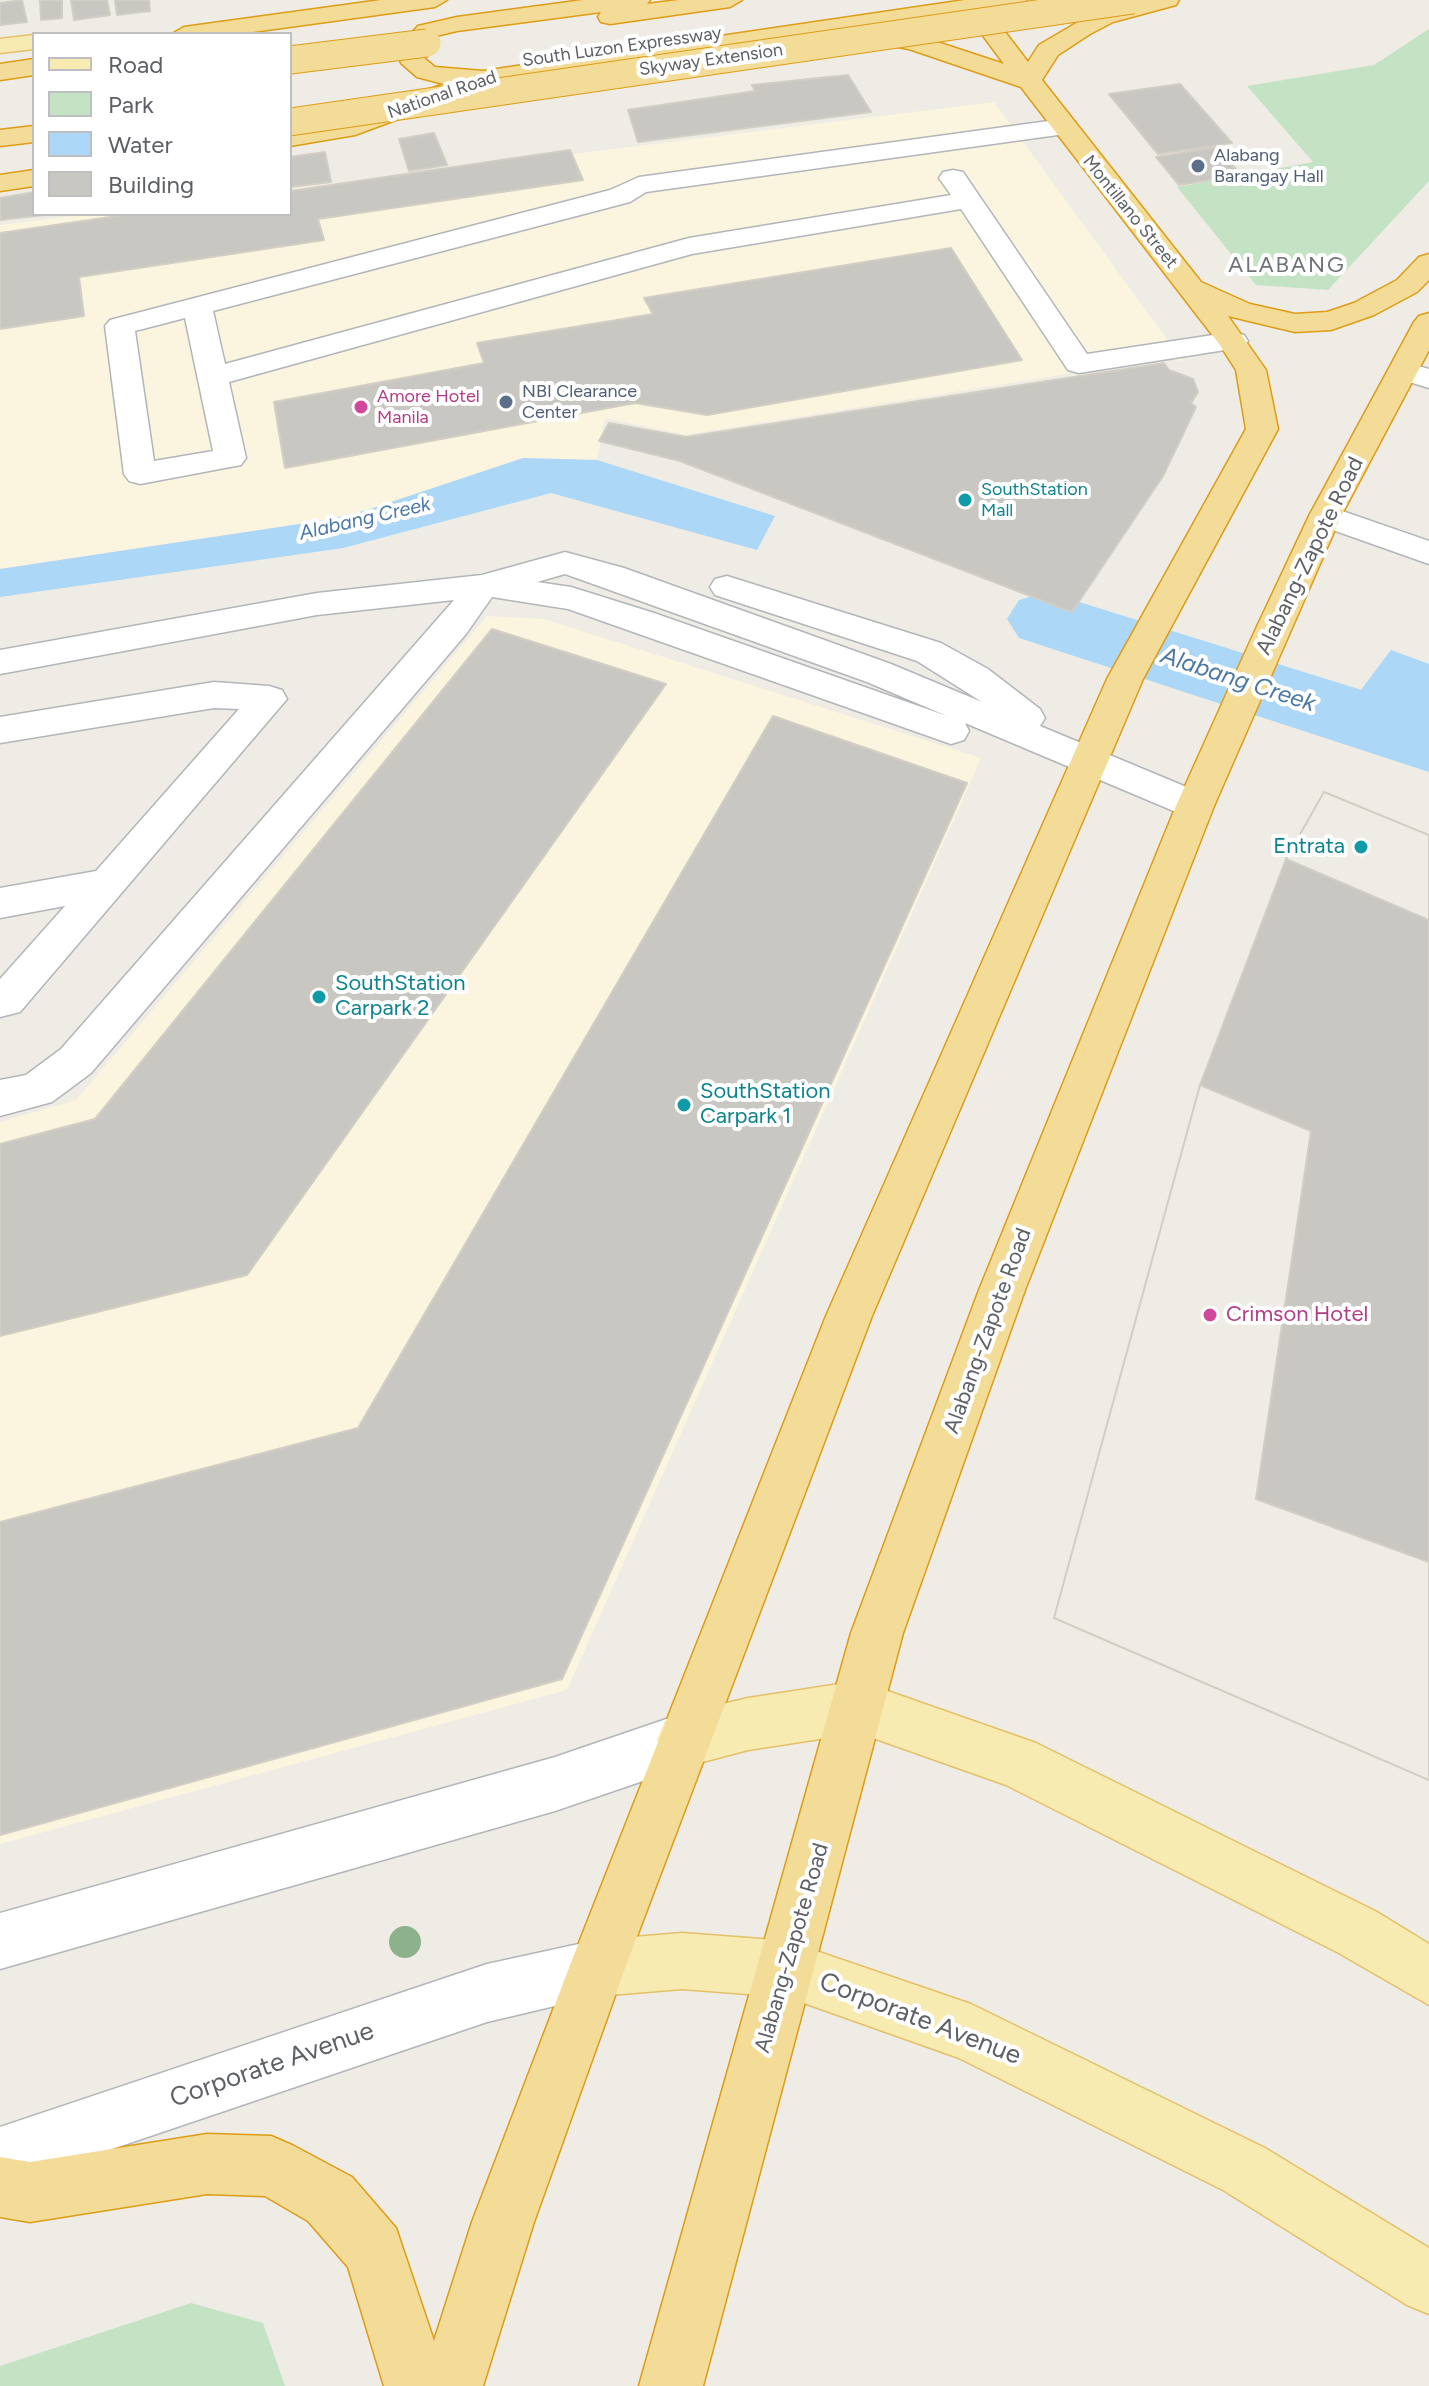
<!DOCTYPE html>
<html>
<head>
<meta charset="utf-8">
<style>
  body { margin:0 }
  #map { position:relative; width:1429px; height:2386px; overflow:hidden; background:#eeece5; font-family:Figtree,sans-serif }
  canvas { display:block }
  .legend { position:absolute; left:32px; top:32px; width:260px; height:184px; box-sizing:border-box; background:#fff; border:2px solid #bebfc1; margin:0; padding:10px 14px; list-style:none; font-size:24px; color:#5d6064 }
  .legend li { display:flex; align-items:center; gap:16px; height:40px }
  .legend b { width:40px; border:2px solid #bebfc1 }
</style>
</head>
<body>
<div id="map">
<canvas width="1429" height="2386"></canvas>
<ul class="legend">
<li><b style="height:10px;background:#f7ebb1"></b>Road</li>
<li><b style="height:22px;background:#c4e3c4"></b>Park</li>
<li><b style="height:22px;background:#add7f7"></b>Water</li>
<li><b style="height:22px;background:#c9c7c2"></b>Building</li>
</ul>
</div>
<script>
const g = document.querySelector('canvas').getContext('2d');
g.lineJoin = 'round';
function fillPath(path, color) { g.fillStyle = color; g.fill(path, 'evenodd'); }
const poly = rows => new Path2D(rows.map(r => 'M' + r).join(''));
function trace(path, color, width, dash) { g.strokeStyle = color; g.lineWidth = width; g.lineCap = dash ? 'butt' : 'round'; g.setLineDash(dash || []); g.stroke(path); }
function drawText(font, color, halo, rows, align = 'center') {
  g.font = font + ' Figtree,sans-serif'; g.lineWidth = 8; g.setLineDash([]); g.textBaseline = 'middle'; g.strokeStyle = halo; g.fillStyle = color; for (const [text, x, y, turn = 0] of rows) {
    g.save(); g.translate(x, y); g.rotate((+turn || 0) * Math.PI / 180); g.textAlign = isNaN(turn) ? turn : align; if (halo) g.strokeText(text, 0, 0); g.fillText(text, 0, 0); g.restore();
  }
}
fillPath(poly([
  [994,102,1183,361,1161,359,685,435,605,418,597,460,523,458,367,510,326,520,0,569,0,225,89,214,290,214,290,189],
  [487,616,544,619,981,758,567,1690,0,1844,0,1122,76,1100]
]), '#fbf4de');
fillPath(poly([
  [1429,29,1429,181,1328,290,1256,285,1177,187,1313,162,1247,86,1374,65],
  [191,2303,263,2323,285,2386,0,2386,0,2366]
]), '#c4e3c4');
fillPath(poly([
  [523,458,597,460,775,516,757,550,551,493,343,548,0,597,0,569,326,520,367,510],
  [1391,650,1429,664,1429,754,1336,723]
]), '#add7f7');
fillPath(poly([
  [1047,592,1429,711,1429,772,1019,638,1007,619,1019,600,1047,592]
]), '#add7f7');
const building = poly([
  [22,0,27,22,0,25,0,3,22,0],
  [40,0,62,0,62,18,41,20,40,0],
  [71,0,107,0,110,15,74,20,71,0],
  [115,0,149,0,150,11,117,15,115,0],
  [848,75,871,112,638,142,628,110,755,91,752,85,848,75],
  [1180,84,1232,143,1158,154,1109,94,1180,84],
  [434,133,447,165,409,171,399,139,434,133],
  [1217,147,1241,175,1179,185,1156,157,1217,147],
  [570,150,583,180,318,219,324,240,79,277,84,316,0,329,0,233,131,214,290,214,290,191,570,150],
  [325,152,331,182,290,187,290,157,325,152],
  [34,192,34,214,53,214,0,220,0,198,34,192],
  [951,248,1022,360,707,415,635,403,285,468,274,402,484,363,477,343,653,314,644,298,951,248],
  [1164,363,1169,370,1193,379,1198,392,1191,403,1196,407,1163,476,1072,612,680,461,599,441,609,423,686,437,1164,363],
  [492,629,666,684,247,1275,0,1336,0,1144,95,1119,492,629],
  [773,716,967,783,562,1679,0,1835,0,1522,358,1428,773,716],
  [1324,792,1429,835,1429,920,1286,859,1324,792],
  [1324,792,1429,835,1429,1780,1054,1618,1200,1085,1286,859,1324,792],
  [1200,1085,1311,1131,1256,1499,1429,1562,1429,1780,1054,1618,1200,1085]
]);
fillPath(building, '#c9c7c2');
trace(building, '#d2cec4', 2);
const minor = poly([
  [1063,119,1072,121,1076,127,1072,133,646,192,630,202,213,311,225,364,689,238,951,195,939,178,943,172,953,170,963,172,1087,354,1233,332,1244,335,1248,341,1244,347,1079,373,1068,370,961,209,692,254,229,382,246,458,241,465,140,484,129,481,124,474,105,326,110,320,610,190,639,177,1063,119],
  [185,318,213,451,154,461,135,331,185,318],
  [1404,362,1429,369,1429,388,1393,377,1389,371,1393,365,1404,362],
  [1325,505,1429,541,1429,564,1313,523,1309,516,1313,509,1325,505],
  [565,552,624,568,891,664,982,702,917,661,715,595,710,587,715,579,727,576,941,643,988,669,1040,709,1045,718,1040,726,1208,796,1214,806,1208,816,1195,820,965,723,969,731,964,740,951,744,568,609,492,597,466,634,91,1073,52,1102,0,1116,0,1080,26,1075,61,1049,454,600,317,615,0,674,0,650,317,593,482,575,565,552],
  [565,574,867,682,947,716,654,613,571,587,537,582,565,574],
  [214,682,269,686,282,690,287,699,20,1012,0,1017,0,979,65,906,0,918,0,888,96,871,239,709,214,708,0,743,0,717,214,682],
  [684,1713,703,1721,711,1740,703,1759,684,1767,555,1811,0,1969,0,1913,555,1757,684,1713],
  [597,1940,617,1948,625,1968,617,1988,597,1996,487,2022,0,2187,0,2127,487,1964,597,1940]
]);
const major = poly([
  [34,35,34,49,0,53,0,39,34,35],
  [859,1681,1036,1743,1377,1912,1429,1944,1429,2005,1337,1952,1006,1785,859,1733,748,1750,684,1767,665,1759,657,1740,665,1721,684,1713,748,1698,859,1681],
  [682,1933,787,1941,971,2004,1265,2148,1429,2248,1429,2314,1407,2305,1223,2190,959,2058,787,1997,682,1989,597,1996,577,1988,569,1968,577,1948,597,1940,682,1933]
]);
const highway = poly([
  [381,0,447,0,435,7,238,34,172,34,184,27,381,0],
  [583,0,650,0,647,4,679,0,742,0,730,7,610,24,601,22,598,17,601,12,457,31,436,36,422,50,425,59,435,67,483,71,965,0,1027,0,1024,5,989,11,1028,62,1039,45,1095,12,1139,0,1179,0,1176,5,1113,22,1090,34,1058,55,1042,80,1201,282,1250,304,1295,314,1327,312,1354,303,1397,280,1419,257,1429,254,1429,280,1417,292,1374,315,1331,330,1295,332,1228,316,1266,370,1278,429,1143,679,872,1316,625,1968,534,2222,483,2386,384,2386,348,2267,308,2221,265,2196,207,2194,30,2222,0,2217,0,2157,30,2162,207,2134,271,2136,292,2145,352,2177,396,2228,434,2341,472,2222,569,1968,826,1316,1107,679,1246,429,1236,370,1220,345,1021,87,909,49,853,39,852,31,493,84,355,135,290,146,290,130,341,122,444,84,417,77,401,63,397,49,418,26,457,17,583,0],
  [967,14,1004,64,922,37,872,28,967,14],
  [34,59,34,75,0,80,0,64,34,59],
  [34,126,34,142,0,146,0,130,34,126],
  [34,170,34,186,0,191,0,175,34,170],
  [1429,313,1429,350,1341,516,1214,806,1025,1290,903,1633,703,2386,639,2386,851,1633,979,1290,1176,806,1253,635,1309,516,1414,322,1419,316,1429,313]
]);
trace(minor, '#b2b5b9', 3);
trace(major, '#e4c068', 3);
trace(highway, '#dd9d16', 3);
fillPath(minor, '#fff');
fillPath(major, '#f7ebb1');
fillPath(highway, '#f3db98');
const highwayBridge = poly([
  [290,60,427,43],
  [290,122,1133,0]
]);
trace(highwayBridge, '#dd9d16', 29, []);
trace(highwayBridge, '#f3db98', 27);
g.fillStyle = '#8db28b';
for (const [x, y] of [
  [405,1942]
]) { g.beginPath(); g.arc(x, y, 16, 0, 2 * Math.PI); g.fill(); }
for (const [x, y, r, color] of [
  [1198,166,8,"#5c6f8a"],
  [506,402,8,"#5c6f8a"],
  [361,407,8,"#d1479c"],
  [965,500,8,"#0f9aa8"],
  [1361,847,8,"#0f9aa8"],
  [319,997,8,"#0f9aa8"],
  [684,1105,8,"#0f9aa8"],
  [1210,1315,8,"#d1479c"]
]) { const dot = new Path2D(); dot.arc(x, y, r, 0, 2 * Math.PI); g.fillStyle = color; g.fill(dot); trace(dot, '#fff', 3); }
drawText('18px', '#5d6064', '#fff', [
  ["South Luzon Expressway",622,47,-8],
  ["Skyway Extension",711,60,-8],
  ["National Road",442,95,-19],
  ["Montillano Street",1130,212,51]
]);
drawText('18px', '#4e5e75', '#fff', [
  ["Alabang",1214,156],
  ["Barangay Hall",1214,177],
  ["NBI Clearance",522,392],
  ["Center",522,413]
], 'left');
drawText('18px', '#b23c85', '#fff', [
  ["Amore Hotel",377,397],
  ["Manila",377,418]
], 'left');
drawText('18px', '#0d838f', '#fff', [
  ["SouthStation",981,490],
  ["Mall",981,511]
], 'left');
drawText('italic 20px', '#4b78a7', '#fff', [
  ["Alabang Creek",365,519,-13]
]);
g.letterSpacing = '2px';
drawText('22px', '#6e7276', '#fff', [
  ["ALABANG",1287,266]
]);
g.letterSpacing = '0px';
drawText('22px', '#5d6064', '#fff', [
  ["Alabang-Zapote Road",1310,556,-64],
  ["Alabang-Zapote Road",988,1331,-70],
  ["Alabang-Zapote Road",792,1948,-74]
]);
drawText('22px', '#0d838f', '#fff', [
  ["Entrata",1345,847,"right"],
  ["SouthStation",335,984],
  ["Carpark 2",335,1009],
  ["SouthStation",700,1092],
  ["Carpark 1",700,1117]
], 'left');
drawText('22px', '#b23c85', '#fff', [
  ["Crimson Hotel",1226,1315]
], 'left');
drawText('italic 24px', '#4b78a7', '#fff', [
  ["Alabang Creek",1238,680,18]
]);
drawText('26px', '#5d6064', '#fff', [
  ["Corporate Avenue",920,2019,21],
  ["Corporate Avenue",272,2065,-19]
]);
</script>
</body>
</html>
